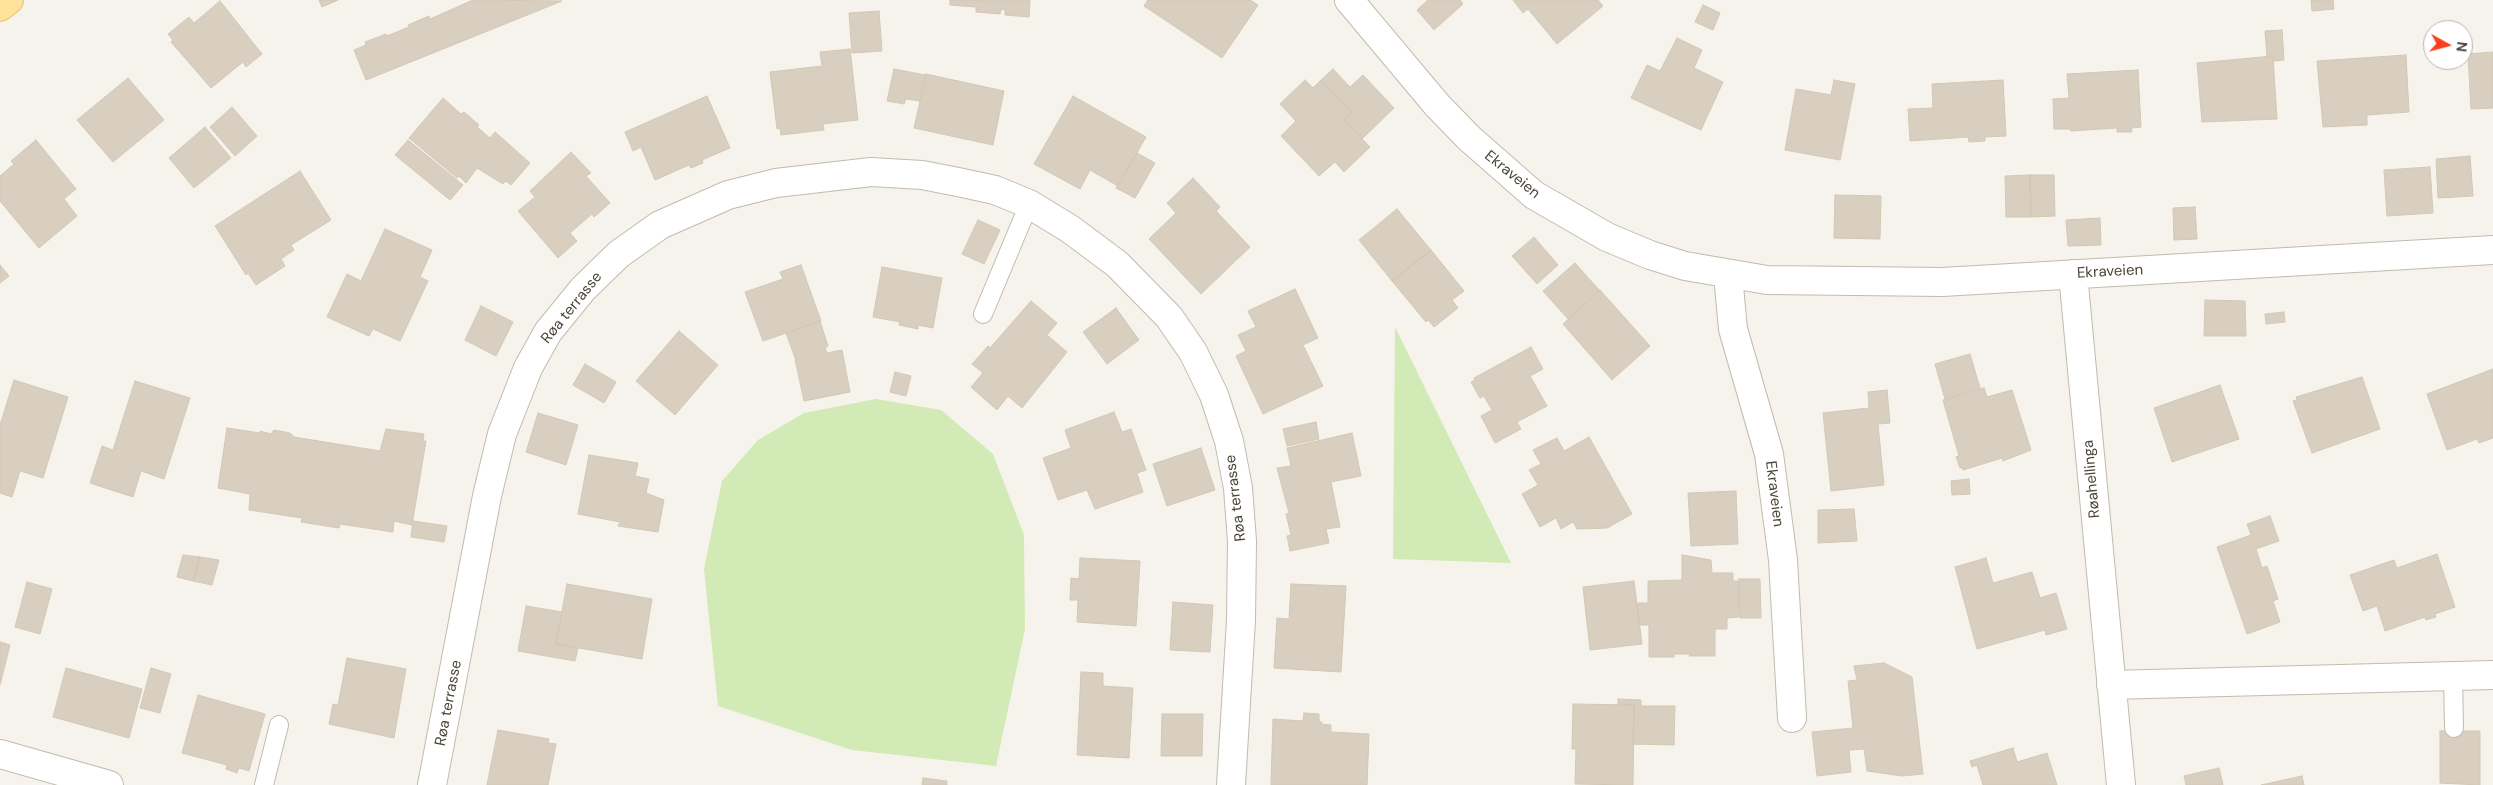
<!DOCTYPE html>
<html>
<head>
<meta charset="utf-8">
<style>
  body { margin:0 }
  #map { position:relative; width:2493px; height:785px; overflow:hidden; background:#f6f3ec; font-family:"DM Sans",sans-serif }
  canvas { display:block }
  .north { position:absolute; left:2423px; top:20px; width:50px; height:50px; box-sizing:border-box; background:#fff; border:1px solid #b7b4b0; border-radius:50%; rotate:97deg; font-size:14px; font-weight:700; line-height:20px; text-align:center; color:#4b4439 }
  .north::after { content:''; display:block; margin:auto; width:18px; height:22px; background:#fc3f1d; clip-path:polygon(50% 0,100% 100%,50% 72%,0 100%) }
</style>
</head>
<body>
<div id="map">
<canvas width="2493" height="785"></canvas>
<div class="north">N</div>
</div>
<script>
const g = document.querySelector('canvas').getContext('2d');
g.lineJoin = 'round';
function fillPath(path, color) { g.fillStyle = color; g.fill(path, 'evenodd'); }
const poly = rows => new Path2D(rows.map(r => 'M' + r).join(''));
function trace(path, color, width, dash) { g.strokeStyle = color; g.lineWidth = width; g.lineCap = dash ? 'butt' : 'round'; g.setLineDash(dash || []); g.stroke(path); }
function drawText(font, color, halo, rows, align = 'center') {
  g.font = font + ' "DM Sans",sans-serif'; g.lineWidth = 4; g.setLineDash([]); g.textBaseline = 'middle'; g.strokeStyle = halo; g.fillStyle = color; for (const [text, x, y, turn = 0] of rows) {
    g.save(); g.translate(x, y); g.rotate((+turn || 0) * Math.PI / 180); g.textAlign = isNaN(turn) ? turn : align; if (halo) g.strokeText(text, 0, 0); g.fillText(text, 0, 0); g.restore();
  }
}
fillPath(poly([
  [1395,327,1511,563,1393,559],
  [876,399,941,410,993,454,1024,535,1025,629,996,766,852,750,718,706,704,569,722,481,758,440,804,413]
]), '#d2eab5');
const building = poly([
  [319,0,338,0,322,7,319,0],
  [473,0,562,1,366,80,354,50,366,45,365,42,386,34,387,36,409,27,408,25,429,16,430,19,473,0],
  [950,0,1030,0,1029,17,1005,15,1005,10,1001,9,1000,14,976,12,976,7,950,5,950,0],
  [1148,0,1250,0,1258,5,1222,58,1144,6,1148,0],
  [1428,0,1460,0,1463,4,1434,30,1417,10,1428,0],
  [1513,0,1598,0,1603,6,1557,44,1528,9,1523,13,1513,0],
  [2311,0,2333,0,2334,9,2312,11,2311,0],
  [220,1,262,54,246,67,243,62,211,88,171,42,173,40,168,34,189,17,194,23,220,1],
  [1703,5,1720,13,1713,30,1695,22,1703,5],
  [879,11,882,51,852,53,849,13,879,11],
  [2282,30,2284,60,2274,61,2273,56,2267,57,2265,31,2282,30],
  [1677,38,1702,50,1694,68,1723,82,1701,130,1631,98,1647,65,1660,71,1677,38],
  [850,49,858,120,823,124,824,130,781,135,780,128,777,129,770,72,822,66,820,52,850,49],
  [2493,52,2493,108,2471,109,2468,54,2493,52],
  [2406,55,2409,112,2367,115,2367,125,2323,127,2317,61,2406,55],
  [2273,56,2277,119,2202,122,2197,63,2273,56],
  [894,69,925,75,920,101,906,99,904,104,887,101,894,69],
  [1333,69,1350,87,1363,75,1394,108,1362,139,1344,120,1352,113,1321,80,1333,69],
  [2138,70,2141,127,2131,128,2132,132,2117,132,2117,128,2071,131,2070,129,2054,129,2053,99,2069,98,2067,74,2138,70],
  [926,74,1004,91,993,145,914,128,926,74],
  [128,78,164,120,113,162,77,120,128,78],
  [1305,80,1313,88,1321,80,1352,113,1344,120,1370,147,1344,172,1335,162,1319,176,1281,136,1296,121,1280,104,1305,80],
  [1834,80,1855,84,1840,160,1785,150,1796,89,1831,95,1834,80],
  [2003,80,2006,136,1985,137,1985,141,1969,142,1968,137,1910,141,1908,109,1933,108,1932,84,2003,80],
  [707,96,730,148,702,160,703,163,691,168,689,165,655,180,641,147,633,151,625,132,707,96],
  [1073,96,1146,137,1118,186,1090,170,1080,189,1034,164,1073,96],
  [443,98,461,114,464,112,479,125,477,127,490,138,495,132,530,163,511,185,506,181,503,184,477,168,466,183,459,176,457,178,409,138,443,98],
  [232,107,257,136,235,156,210,127,232,107],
  [205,127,231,158,194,188,169,158,205,127],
  [36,140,76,189,64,199,77,216,39,248,0,201,0,176,14,164,11,161,36,140],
  [408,140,463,185,450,200,395,155,408,140],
  [571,152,591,173,586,176,610,203,594,217,592,214,570,233,577,241,558,258,518,211,535,197,530,191,571,152],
  [1137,153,1155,163,1135,198,1116,188,1137,153],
  [2470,156,2473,196,2438,198,2436,159,2470,156],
  [2430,167,2433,213,2387,216,2384,170,2430,167],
  [300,171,331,220,291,245,294,250,281,259,285,266,256,285,248,273,246,275,215,226,300,171],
  [2030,175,2031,217,2006,217,2005,176,2030,175],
  [2030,175,2054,175,2055,216,2031,217,2030,175],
  [1193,178,1220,207,1216,211,1250,247,1201,294,1149,239,1176,213,1167,203,1193,178],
  [1835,195,1881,196,1880,239,1834,238,1835,195],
  [2195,207,2197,239,2174,240,2173,208,2195,207],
  [1397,209,1431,250,1392,281,1359,240,1397,209],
  [2100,218,2101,245,2068,246,2066,220,2100,218],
  [978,220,1000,230,984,264,962,254,978,220],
  [385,229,432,250,420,277,428,281,400,341,373,329,369,336,327,317,347,274,361,281,385,229],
  [1534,237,1558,265,1537,284,1512,256,1534,237],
  [1431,250,1464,291,1452,300,1458,308,1434,327,1428,320,1426,322,1392,281,1431,250],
  [1575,263,1600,291,1568,319,1543,291,1575,263],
  [0,265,9,276,0,283,0,265],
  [801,265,821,321,763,341,745,292,783,279,780,272,801,265],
  [882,267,942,278,933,328,918,325,918,329,899,325,900,322,873,317,882,267],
  [1295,289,1318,338,1303,345,1323,386,1263,414,1236,356,1246,351,1238,335,1256,327,1248,311,1295,289],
  [1600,290,1650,346,1612,380,1563,324,1600,290],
  [2205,300,2245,301,2246,336,2204,336,2205,300],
  [1031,301,1057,323,1047,335,1067,352,1022,408,1008,396,997,410,971,387,983,373,972,364,988,346,990,348,1031,301],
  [481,306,513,322,496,356,465,340,481,306],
  [1116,308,1139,340,1107,364,1083,332,1116,308],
  [2284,312,2285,322,2266,324,2265,314,2284,312],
  [820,321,828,346,825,348,827,353,842,350,850,392,804,401,795,359,797,359,795,358,786,333,820,321],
  [679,331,718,365,675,415,636,381,679,331],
  [1531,347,1543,369,1530,376,1547,406,1517,422,1521,429,1495,443,1481,416,1492,410,1484,396,1480,398,1471,382,1475,380,1474,378,1531,347],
  [1970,354,1980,388,1945,399,1935,364,1970,354],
  [585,364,616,382,604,403,573,385,585,364],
  [2493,369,2493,438,2479,443,2477,439,2447,450,2427,394,2493,369],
  [895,372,911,376,906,396,890,392,895,372],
  [2362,377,2380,429,2312,453,2293,401,2297,400,2296,397,2362,377],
  [14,380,68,397,43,478,20,471,12,497,0,493,0,425,14,380],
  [135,381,190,398,164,479,141,471,133,497,90,483,102,446,113,450,135,381],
  [2220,385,2239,439,2172,462,2154,408,2220,385],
  [1984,388,1987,397,2012,390,2031,450,2003,461,2002,458,1963,470,1962,467,1960,468,1956,457,1959,456,1943,400,1984,388],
  [1887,390,1890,423,1878,424,1884,485,1831,491,1823,413,1869,408,1868,392,1887,390],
  [1114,412,1122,432,1131,429,1146,470,1137,473,1143,492,1095,509,1087,490,1058,500,1043,458,1071,448,1065,430,1114,412],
  [538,413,578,425,566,465,526,452,538,413],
  [1316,422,1319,439,1287,446,1283,429,1316,422],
  [227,428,260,433,260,431,271,434,274,430,290,433,294,437,380,451,386,429,424,434,423,441,426,441,412,525,394,521,393,532,340,524,339,528,301,522,302,518,249,510,250,494,218,488,227,428],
  [1352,433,1361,476,1331,482,1340,527,1326,529,1329,543,1290,551,1287,536,1291,535,1286,514,1289,513,1277,468,1291,466,1287,448,1352,433],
  [1589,437,1632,514,1607,528,1577,529,1573,522,1561,529,1556,518,1540,527,1522,494,1538,485,1529,470,1541,464,1533,450,1557,438,1564,451,1589,437],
  [1201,448,1215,490,1167,506,1153,464,1201,448],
  [589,455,638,463,635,476,649,479,646,493,664,500,658,532,618,526,620,522,578,514,589,455],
  [1969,479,1970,494,1952,495,1951,481,1969,479],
  [1736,491,1738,544,1691,546,1688,493,1736,491],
  [1854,509,1857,541,1818,543,1818,510,1854,509],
  [2270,516,2279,541,2256,549,2262,568,2267,566,2278,599,2273,601,2280,622,2247,634,2217,547,2251,535,2247,524,2270,516],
  [413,521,447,526,444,542,411,537,413,521],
  [2437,554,2455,607,2435,614,2436,617,2426,620,2425,617,2385,631,2377,606,2363,611,2350,575,2394,560,2397,568,2437,554],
  [183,555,200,557,193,581,177,577,183,555],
  [1682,555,1711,560,1712,573,1733,573,1733,581,1739,581,1739,617,1727,618,1727,629,1715,629,1715,656,1689,656,1690,654,1674,654,1674,657,1649,657,1649,625,1639,625,1637,603,1648,603,1648,581,1682,580,1682,555],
  [200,557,219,560,212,585,193,581,200,557],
  [1080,558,1140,561,1136,626,1077,622,1078,600,1070,600,1071,578,1079,579,1080,558],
  [1986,558,1993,583,2032,572,2040,598,2056,593,2067,629,2046,635,2045,630,1977,649,1955,567,1986,558],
  [1739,579,1760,579,1761,618,1740,618,1739,579],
  [1634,581,1642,644,1590,650,1583,587,1634,581],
  [27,582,52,589,40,634,15,627,27,582],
  [567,584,652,599,642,659,556,644,567,584],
  [1291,584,1346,586,1341,672,1274,668,1277,618,1289,619,1291,584],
  [1173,602,1213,605,1210,652,1170,650,1173,602],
  [526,606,562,612,556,644,578,648,575,661,518,651,526,606],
  [0,642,10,645,0,685,0,642],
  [347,658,406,669,394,738,329,724,333,704,338,705,347,658],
  [1884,663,1912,677,1923,774,1902,776,1867,771,1864,749,1849,750,1851,772,1817,776,1812,732,1853,728,1848,681,1857,680,1854,666,1884,663],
  [66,668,142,689,129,738,53,717,66,668],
  [151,668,171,674,160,713,140,708,151,668],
  [1081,672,1103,673,1103,686,1133,688,1129,758,1077,755,1081,672],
  [198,695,265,714,249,771,239,768,237,773,226,769,227,765,182,753,198,695],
  [1618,699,1641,700,1641,706,1675,706,1674,745,1633,744,1634,705,1618,704,1618,699],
  [1573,704,1634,705,1633,785,1575,784,1576,749,1572,749,1573,704],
  [1304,713,1319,714,1319,722,1322,722,1321,724,1331,725,1331,732,1369,734,1367,785,1271,785,1273,719,1303,721,1304,713],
  [1162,714,1203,714,1202,756,1161,756,1162,714],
  [498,730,549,739,548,743,556,744,548,785,487,785,498,730],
  [2440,731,2480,731,2480,785,2440,783,2440,731],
  [2013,748,2017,762,2047,753,2057,785,1983,785,1977,765,1972,767,1970,761,2013,748],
  [2219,768,2223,785,2186,785,2184,776,2219,768],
  [2302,776,2304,785,2261,785,2302,776],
  [923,778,947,781,947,785,922,785,923,778]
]);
fillPath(building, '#d8cfc1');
trace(building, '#d3c7b4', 1);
const lane = poly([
  [983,314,1029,204],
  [2453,676,2454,728],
  [264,785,279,725]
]);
const street = poly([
  [1349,0,1437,105,1469,138,1534,195,1607,237,1650,255,1685,266,1767,280,1942,282,2493,250],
  [2073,274,2121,785],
  [1728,275,1733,329,1769,454,1783,560,1792,718],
  [2111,685,2493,675],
  [0,754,109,785],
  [432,785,487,496,502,434,528,368,548,332,583,289,619,254,660,225,728,195,776,183,871,172,922,175,958,182,995,190,1029,204,1070,229,1117,264,1169,317,1193,352,1214,395,1229,441,1238,488,1242,541,1241,620,1231,785]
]);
const primary = poly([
  [0,7,9,0]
]);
trace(lane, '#c2bbae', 20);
trace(street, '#c2bbae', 30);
trace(primary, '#e6c16a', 30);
trace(lane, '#fff', 18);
trace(street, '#fff', 28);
trace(primary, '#ffe39c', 28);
drawText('15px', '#4b4439', '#fff', [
  ["Ekraveien",1512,175,39],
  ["Ekraveien",2110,272,-3],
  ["Røa terrasse",572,308,-51],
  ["Røahellinga",2092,479,-95],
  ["Ekraveien",1774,494,83],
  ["Røa terrasse",1236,498,-97],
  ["Røa terrasse",449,703,-79]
]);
</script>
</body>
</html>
